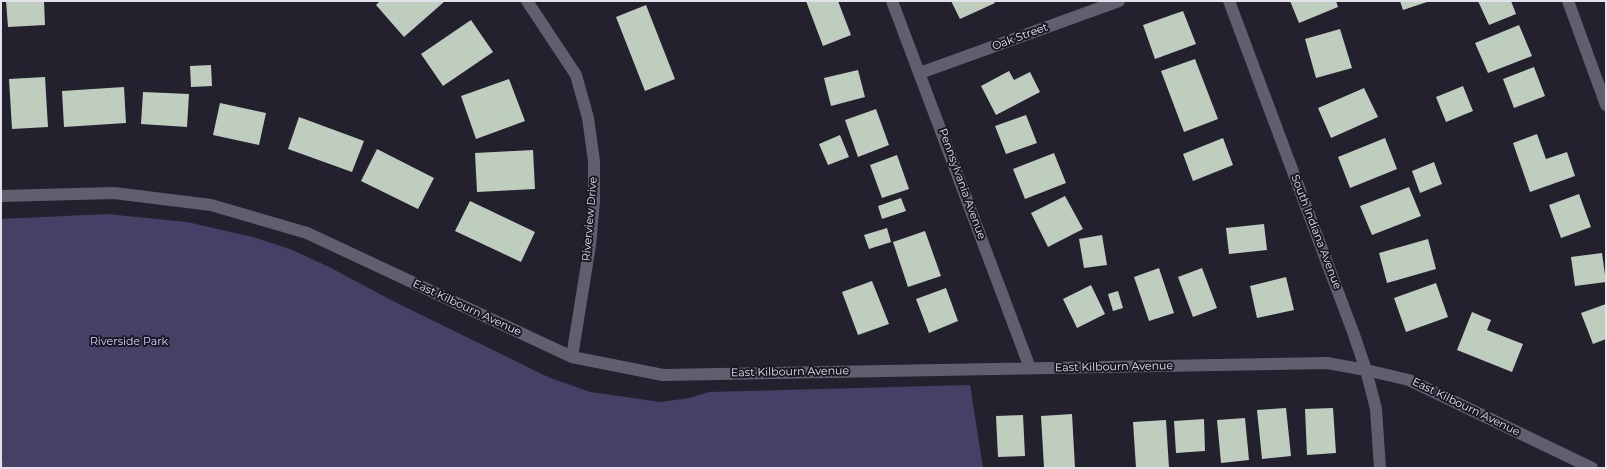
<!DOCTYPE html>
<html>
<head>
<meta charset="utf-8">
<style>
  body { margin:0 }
  #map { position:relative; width:1607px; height:469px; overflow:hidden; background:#23212e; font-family:Montserrat,sans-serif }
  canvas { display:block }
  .frame { position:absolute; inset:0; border:2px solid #e3e2eb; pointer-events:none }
</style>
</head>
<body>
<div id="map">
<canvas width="1607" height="469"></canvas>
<div class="frame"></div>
</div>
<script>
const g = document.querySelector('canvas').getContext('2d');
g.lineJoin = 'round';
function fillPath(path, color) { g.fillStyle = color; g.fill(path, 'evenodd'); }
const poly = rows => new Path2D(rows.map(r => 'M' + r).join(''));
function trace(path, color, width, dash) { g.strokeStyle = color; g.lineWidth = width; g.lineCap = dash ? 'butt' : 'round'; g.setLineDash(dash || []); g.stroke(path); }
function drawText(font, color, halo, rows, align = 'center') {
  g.font = font + ' Montserrat,sans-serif'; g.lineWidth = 4; g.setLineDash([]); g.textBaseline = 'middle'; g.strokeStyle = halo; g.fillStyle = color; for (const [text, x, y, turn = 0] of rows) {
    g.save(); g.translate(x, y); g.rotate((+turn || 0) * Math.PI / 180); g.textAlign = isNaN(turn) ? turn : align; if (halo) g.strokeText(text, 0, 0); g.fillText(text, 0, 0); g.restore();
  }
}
fillPath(poly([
  [107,214,187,222,253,237,290,249,327,266,395,302,548,377,590,392,661,402,689,398,709,392,970,385,983,468,1,468,1,219]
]), '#474066');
fillPath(poly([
  [6,1,44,1,45,25,8,27],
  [380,1,445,1,404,37,376,5],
  [806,1,838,1,851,35,823,46],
  [951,1,994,1,995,3,960,19],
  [1290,1,1336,1,1338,7,1299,23],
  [1400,1,1430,1,1403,10],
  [1478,1,1511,1,1516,14,1489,25],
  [646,5,675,79,645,91,616,17],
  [1183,11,1196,44,1155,59,1143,25],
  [471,20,493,52,443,86,421,54],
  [1519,25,1532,56,1488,73,1475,43],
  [1340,29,1352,68,1316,78,1305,39],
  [1195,59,1218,119,1184,132,1161,71],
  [211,65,212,86,191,87,190,66],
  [1534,67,1545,96,1514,108,1503,79],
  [858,70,865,97,831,106,824,78],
  [1009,71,1014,80,1030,72,1040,92,996,115,981,86],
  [45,77,48,127,12,129,9,79],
  [509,79,525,121,476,139,461,96],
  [1463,86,1473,111,1446,122,1436,97],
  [124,87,126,123,64,127,62,91],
  [1364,88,1378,117,1331,138,1318,108],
  [143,92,189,94,187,127,141,124],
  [220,103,266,113,259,145,213,135],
  [876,109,889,145,858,157,845,120],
  [1026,115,1037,143,1006,154,995,126],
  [299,117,364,141,352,172,288,149],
  [1537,134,1546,159,1567,152,1575,176,1530,192,1513,143],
  [840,135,849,157,828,165,819,144],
  [1223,138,1233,165,1193,181,1183,154],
  [1385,138,1397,169,1350,188,1338,157],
  [377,149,434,178,418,209,361,181],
  [533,150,535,189,477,192,475,153],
  [1054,153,1066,183,1025,199,1013,169],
  [897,155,909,189,882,198,870,165],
  [1434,162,1442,184,1420,193,1412,171],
  [1409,187,1421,216,1372,235,1360,206],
  [1579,194,1591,227,1561,238,1549,205],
  [1065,196,1083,229,1048,247,1031,213],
  [901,198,906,211,882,219,878,206],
  [470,201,535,232,521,262,455,231],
  [1264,224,1267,250,1229,254,1226,228],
  [887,228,891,242,869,249,864,235],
  [925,231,941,276,908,287,893,242],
  [1102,235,1107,265,1084,268,1079,239],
  [1428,239,1436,269,1387,283,1379,253],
  [1602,253,1606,282,1575,286,1571,257],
  [1159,268,1174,313,1149,321,1134,277],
  [1202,268,1217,308,1193,317,1178,277],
  [1286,277,1294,310,1257,318,1250,286],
  [872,281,889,324,858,335,842,292],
  [1436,283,1448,317,1406,332,1394,298],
  [1091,285,1105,314,1077,328,1063,299],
  [946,288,958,321,929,333,916,299],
  [1118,291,1123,308,1113,311,1108,294],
  [1606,304,1606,339,1593,344,1581,313],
  [1472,312,1491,320,1487,330,1523,344,1512,372,1457,350],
  [1286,408,1291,456,1262,459,1257,410],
  [1333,408,1336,453,1307,455,1305,409],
  [1072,414,1075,468,1044,468,1041,416],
  [1023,415,1025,456,998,457,996,416],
  [1245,418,1249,460,1221,463,1217,420],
  [1204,419,1205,451,1176,453,1174,421],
  [1166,420,1169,468,1136,468,1133,422]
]), '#bfcdbf');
trace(poly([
  [1,461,3,468]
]), '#62606c', 2.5, [4, 2]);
trace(poly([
  [527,1,576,75,588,118,594,161,594,202,590,245,572,357],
  [892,1,1030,368],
  [1568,1,1606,105],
  [920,73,1119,1],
  [1,196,114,193,211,205,307,233,572,357,663,375,1327,363,1366,370,1409,380,1592,468]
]), '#615e6e', 12);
trace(poly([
  [1229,1,1353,332,1366,370,1376,409,1380,468]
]), '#615e6e', 12);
drawText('11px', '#e3e2eb', '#1a1825', [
  ["Oak Street",1020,37,-20],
  ["Pennsylvania Avenue",962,184,70],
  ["Riverview Drive",590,219,-85],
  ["South Indiana Avenue",1316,232,69],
  ["East Kilbourn Avenue",467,308,25],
  ["East Kilbourn Avenue",1114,367,-1],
  ["East Kilbourn Avenue",790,372,-1],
  ["East Kilbourn Avenue",1466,407,26]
]);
drawText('11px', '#d6cfff', '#1a1825', [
  ["Riverside Park",129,342]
]);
</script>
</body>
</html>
